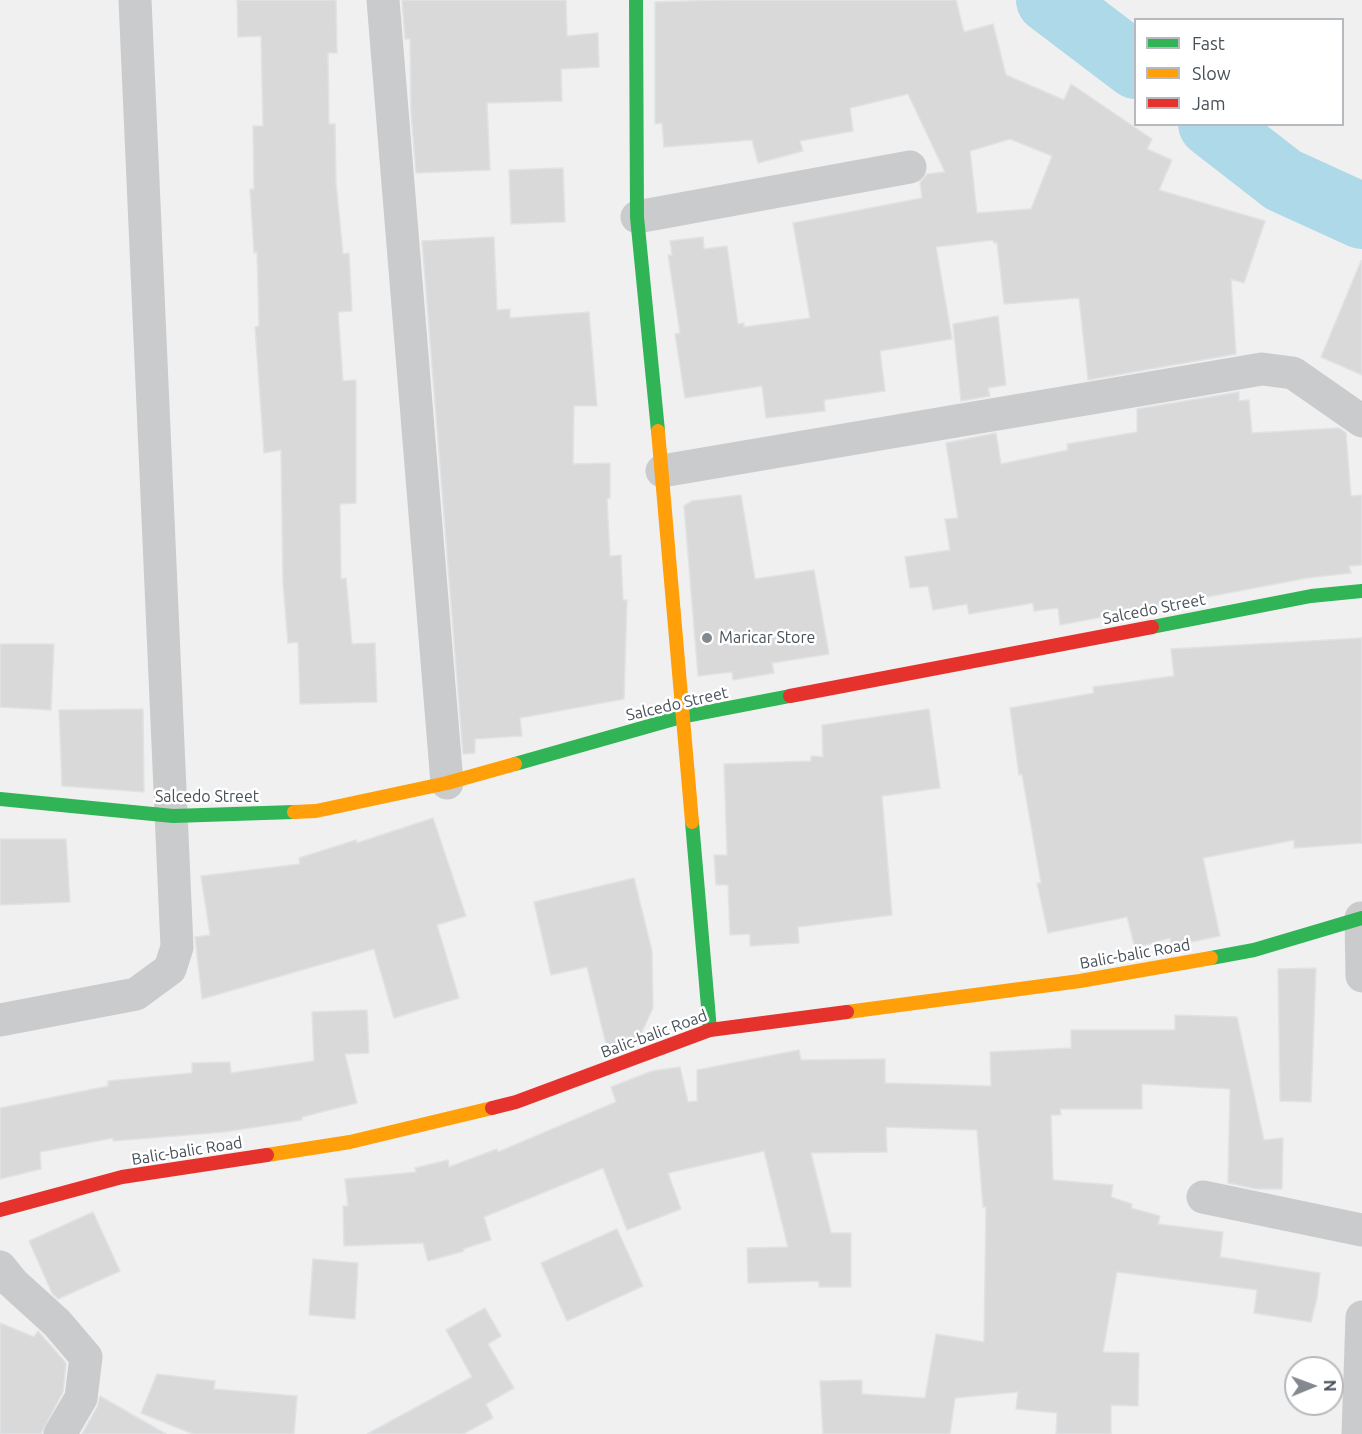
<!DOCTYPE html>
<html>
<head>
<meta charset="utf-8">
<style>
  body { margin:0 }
  #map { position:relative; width:1362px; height:1434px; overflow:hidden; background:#f0f0f0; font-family:Ubuntu,sans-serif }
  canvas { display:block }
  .legend { position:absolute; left:1134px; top:18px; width:210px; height:108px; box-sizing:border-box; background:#fff; border:2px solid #b6b9bd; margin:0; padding:8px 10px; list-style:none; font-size:18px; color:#48515a }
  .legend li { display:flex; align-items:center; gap:12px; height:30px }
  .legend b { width:30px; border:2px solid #b6b9bd }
  .north { position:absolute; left:1284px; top:1356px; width:60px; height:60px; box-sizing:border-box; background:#fff; border:2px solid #b6b9bd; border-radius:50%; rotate:89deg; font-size:16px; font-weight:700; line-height:24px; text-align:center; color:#48515a }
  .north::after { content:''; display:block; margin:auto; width:21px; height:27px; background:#83898e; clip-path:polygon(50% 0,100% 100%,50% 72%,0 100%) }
</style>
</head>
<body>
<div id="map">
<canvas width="1362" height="1434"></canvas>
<ul class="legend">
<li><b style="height:8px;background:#30b455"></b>Fast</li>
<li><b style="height:8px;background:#ff9f0a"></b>Slow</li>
<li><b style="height:8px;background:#e5322d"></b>Jam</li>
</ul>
<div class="north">N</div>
</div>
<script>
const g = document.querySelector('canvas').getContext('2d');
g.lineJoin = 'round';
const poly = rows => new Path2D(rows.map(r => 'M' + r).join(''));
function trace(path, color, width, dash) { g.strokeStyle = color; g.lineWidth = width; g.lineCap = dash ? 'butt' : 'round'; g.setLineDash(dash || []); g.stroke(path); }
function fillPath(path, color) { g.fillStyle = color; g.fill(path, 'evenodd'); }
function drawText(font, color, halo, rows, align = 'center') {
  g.font = font + ' Ubuntu,sans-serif'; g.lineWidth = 5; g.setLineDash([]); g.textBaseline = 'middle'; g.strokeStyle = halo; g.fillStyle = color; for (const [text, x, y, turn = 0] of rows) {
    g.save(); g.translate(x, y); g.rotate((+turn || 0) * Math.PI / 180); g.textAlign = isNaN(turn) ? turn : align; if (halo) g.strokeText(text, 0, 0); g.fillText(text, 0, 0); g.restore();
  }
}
trace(poly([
  [1049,0,1136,66],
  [1211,124,1283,180,1362,216]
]), '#aed9e8', 66);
const building = poly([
  [237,0,336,0,337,53,328,53,329,124,335,124,336,183,343,254,349,253,352,311,338,312,343,381,356,380,356,503,340,504,341,579,346,578,352,644,375,643,377,702,300,704,298,642,288,643,283,583,281,450,264,453,255,327,259,326,257,252,254,253,250,189,254,189,253,126,263,126,261,36,238,37,237,0],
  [402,0,566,0,567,36,598,33,599,67,561,69,562,101,487,103,490,170,416,173,411,112,410,39,405,39,402,0],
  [721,0,956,0,964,32,993,24,1006,75,1064,100,1071,84,1152,139,1147,149,1172,160,1159,190,1265,221,1244,283,1231,279,1236,354,1088,380,1079,298,1004,304,997,243,994,243,993,240,936,247,952,339,880,351,885,391,824,400,825,411,766,418,762,386,685,398,675,334,680,333,668,255,672,255,670,241,703,237,704,249,727,246,738,324,744,323,744,327,810,318,793,223,922,198,920,182,927,174,945,172,908,94,850,108,853,131,800,141,803,151,758,163,752,140,664,147,662,123,655,124,655,2,721,0],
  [1010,139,1052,156,1031,209,977,213,970,151,1010,139],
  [563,168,565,222,511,224,509,170,563,168],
  [494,237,497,310,510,309,510,318,589,312,597,406,574,406,573,464,610,463,610,498,607,499,610,556,621,555,623,600,627,600,624,699,520,718,522,736,475,739,475,753,463,754,422,241,494,237],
  [1361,261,1362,261,1362,375,1321,357,1361,261],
  [998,316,1006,385,988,388,990,396,961,401,953,324,998,316],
  [1239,392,1239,401,1249,400,1252,433,1339,428,1346,433,1351,496,1362,495,1362,565,1349,566,1351,573,1307,578,1060,625,1058,608,1034,611,1033,603,969,614,967,604,933,610,928,586,910,588,905,557,950,550,945,519,958,518,946,443,996,433,1001,464,1068,450,1067,444,1137,432,1137,409,1239,392],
  [741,495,755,579,814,570,829,654,772,663,774,673,733,680,732,672,698,676,684,506,692,501,741,495],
  [1362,638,1362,843,1294,848,1294,840,1203,858,1220,936,1171,946,1170,938,1135,948,1127,917,1048,933,1037,883,1041,883,1022,774,1019,775,1010,708,1094,693,1093,687,1174,676,1171,649,1362,638],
  [0,644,54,644,51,710,0,707,0,644],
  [143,709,144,792,62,786,59,710,143,709],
  [929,709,940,788,882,796,892,915,798,927,799,943,750,946,750,934,730,935,728,885,716,885,714,855,727,855,724,764,811,761,811,756,823,757,822,725,929,709],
  [433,818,466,916,437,925,459,998,394,1018,374,949,202,999,195,937,210,935,201,876,300,864,299,858,356,840,357,843,433,818],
  [0,839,66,839,70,902,0,905,0,839],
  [634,878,652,951,653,1008,640,1036,607,1048,587,967,551,975,534,902,634,878],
  [1316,968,1311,1102,1280,1101,1278,969,1316,968],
  [367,1010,369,1053,345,1054,357,1103,302,1117,302,1120,224,1132,113,1141,113,1138,40,1152,41,1169,0,1179,0,1108,108,1086,108,1081,192,1073,192,1063,230,1062,231,1073,314,1061,312,1012,367,1010],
  [1175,1015,1237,1017,1264,1140,1283,1138,1282,1189,1257,1189,1228,1183,1230,1089,1142,1084,1142,1109,1060,1109,1061,1115,1051,1115,1053,1180,1113,1185,1111,1197,1132,1204,1131,1208,1160,1216,1158,1224,1223,1232,1220,1257,1320,1273,1317,1298,1311,1322,1254,1313,1257,1290,1117,1272,1103,1352,1139,1353,1138,1406,1111,1405,1111,1434,1056,1434,1057,1413,1016,1409,1018,1392,955,1398,950,1434,823,1434,820,1381,862,1380,862,1394,925,1398,936,1334,984,1342,986,1207,983,1207,977,1130,886,1127,887,1152,811,1153,831,1233,851,1233,851,1287,819,1287,819,1281,748,1283,747,1248,788,1247,764,1151,668,1173,681,1209,627,1230,603,1168,484,1217,491,1240,463,1249,464,1251,428,1261,423,1243,344,1246,343,1206,348,1206,345,1179,416,1172,415,1168,448,1160,449,1167,497,1149,498,1152,616,1102,611,1087,652,1071,680,1067,688,1102,697,1101,697,1070,799,1050,801,1060,885,1059,885,1083,991,1086,990,1052,1071,1048,1071,1030,1175,1030,1175,1015],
  [93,1212,120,1271,58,1299,52,1293,29,1241,93,1212],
  [617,1229,643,1286,567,1321,541,1263,617,1229],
  [313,1259,358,1263,355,1319,309,1315,313,1259],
  [485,1308,501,1336,488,1344,514,1388,486,1404,493,1418,463,1434,367,1434,472,1377,446,1330,485,1308],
  [0,1323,34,1337,38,1331,66,1363,63,1392,41,1434,0,1434,0,1323],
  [157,1374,215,1381,214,1389,297,1396,294,1434,193,1434,141,1413,157,1374],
  [100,1396,166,1434,82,1434,97,1407,100,1396]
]);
fillPath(building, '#d9d9da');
trace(building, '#e1e2e3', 1.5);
trace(poly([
  [383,0,447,783],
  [637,217,910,167],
  [662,471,1262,369,1293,373,1362,421],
  [1361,918,1362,976],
  [0,1020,136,994,170,969,177,947,135,0],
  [1203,1197,1362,1230],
  [0,1267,13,1283,57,1323,86,1357,81,1398,60,1434],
  [1358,1434,1362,1317]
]), '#cacbcd', 33);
trace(poly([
  [636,0,637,217,658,431],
  [1152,627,1311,596,1362,591],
  [515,764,681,717,790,696],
  [0,799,173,816,294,812],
  [692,822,710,1030],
  [1211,958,1254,950,1362,918]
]), '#30b455', 14);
trace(poly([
  [658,431,692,822],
  [294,812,316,811,447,783,515,764],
  [847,1012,1080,981,1211,958],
  [267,1155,350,1142,492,1108]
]), '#ff9f0a', 14);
trace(poly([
  [790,696,1152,627],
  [492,1108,516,1102,710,1030,847,1012],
  [0,1210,122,1177,267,1155]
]), '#e5322d', 14);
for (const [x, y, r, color] of [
  [707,638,6,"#83898e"]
]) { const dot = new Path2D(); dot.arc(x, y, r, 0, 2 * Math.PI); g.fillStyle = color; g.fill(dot); trace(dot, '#fff', 2); }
drawText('16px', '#48515a', '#fff', [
  ["Salcedo Street",1154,609,-11],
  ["Salcedo Street",677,704,-13],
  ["Salcedo Street",207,797],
  ["Balic-balic Road",1135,954,-10],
  ["Balic-balic Road",654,1034,-20],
  ["Balic-balic Road",187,1151,-9]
]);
drawText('16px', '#48515a', '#fff', [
  ["Maricar Store",719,638]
], 'left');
</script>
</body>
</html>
